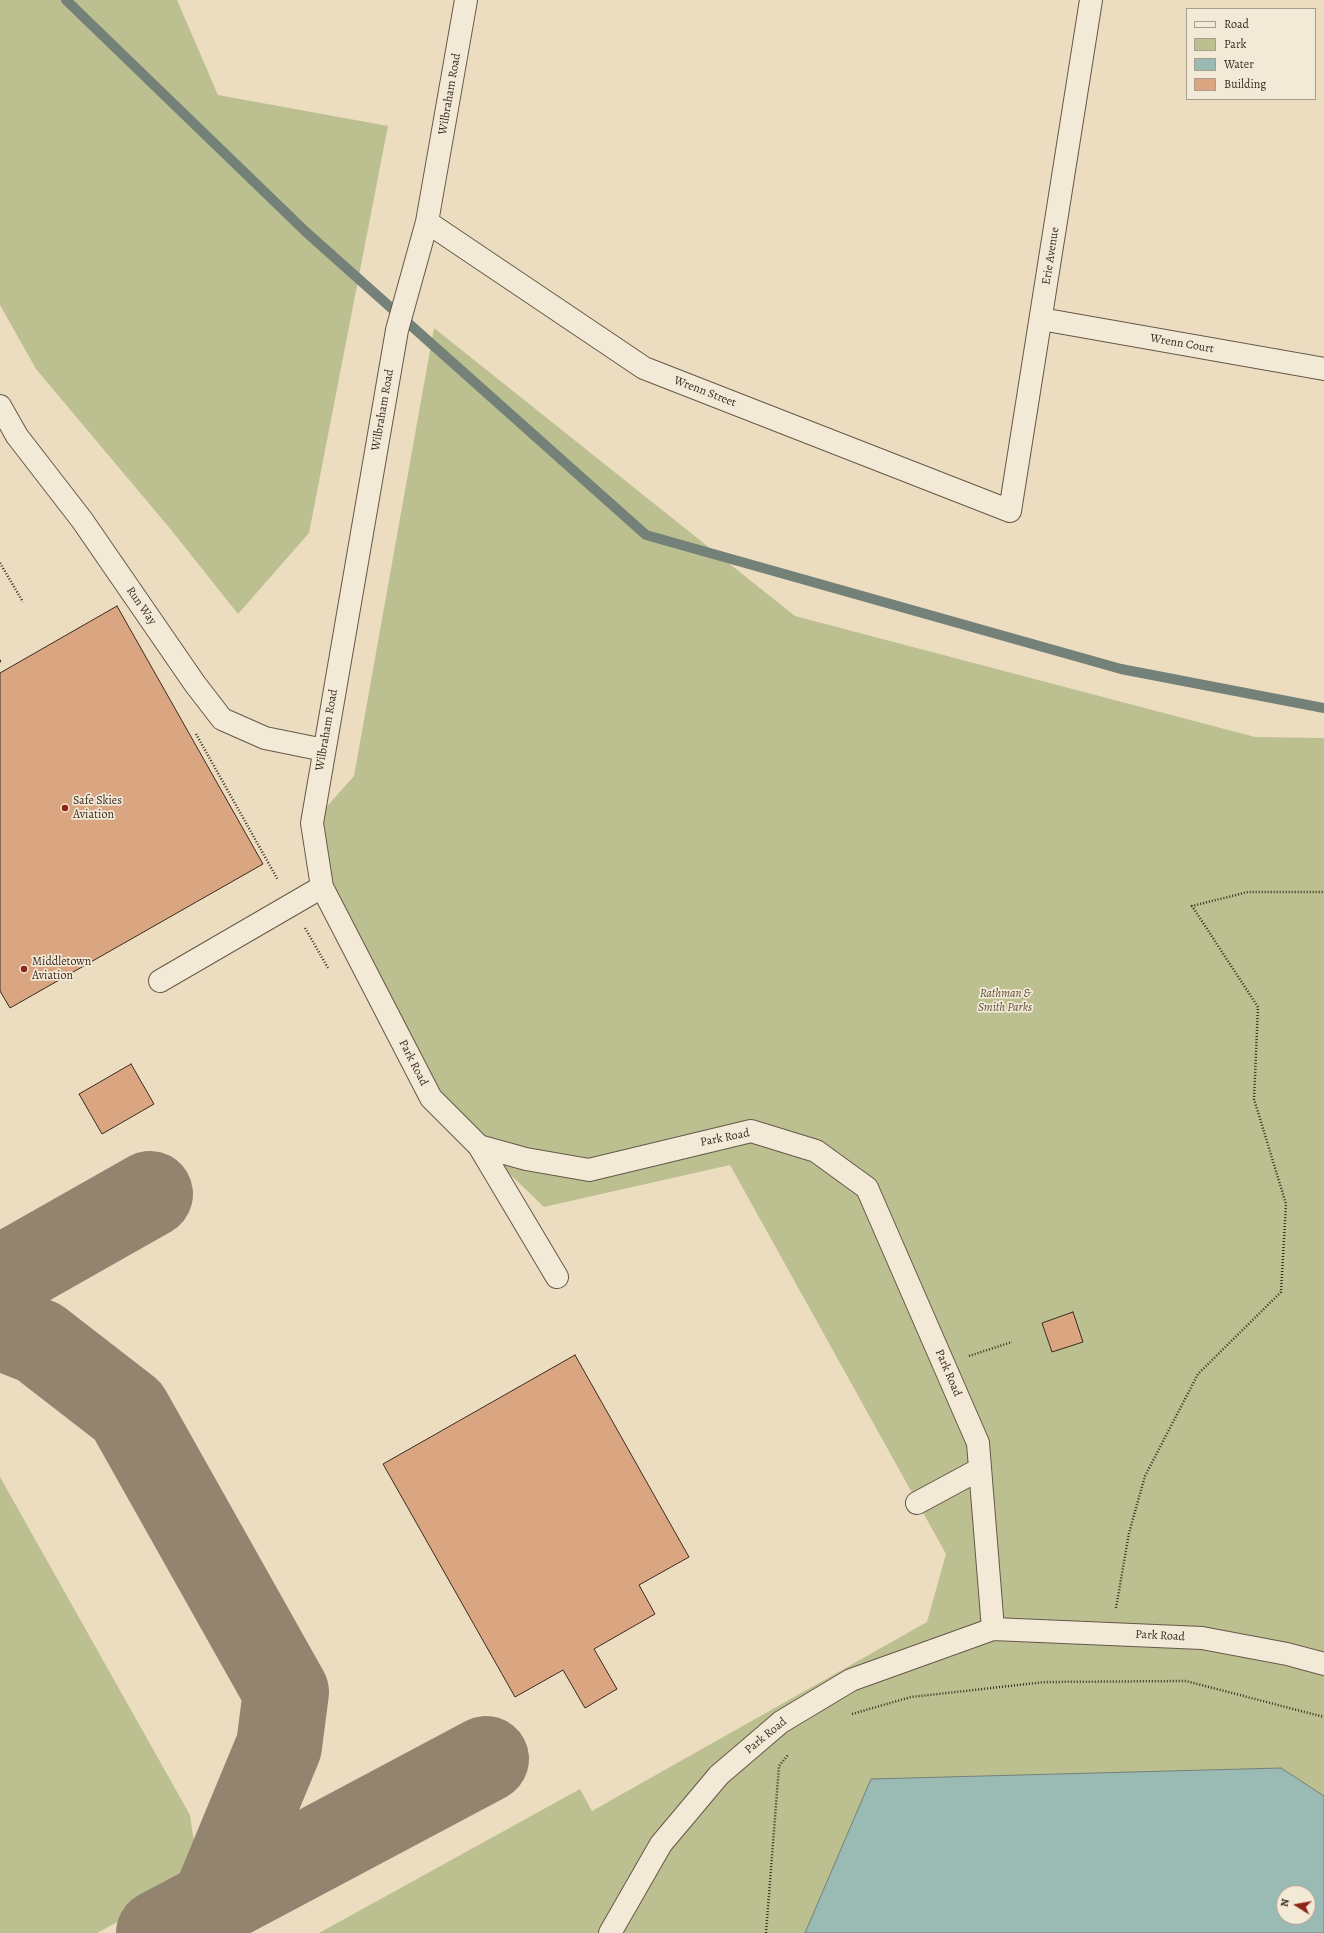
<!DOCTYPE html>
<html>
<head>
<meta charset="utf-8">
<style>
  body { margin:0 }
  #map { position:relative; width:1324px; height:1933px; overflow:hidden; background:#ecddc1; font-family:Alegreya,serif }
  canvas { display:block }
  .legend { position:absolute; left:1186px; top:8px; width:130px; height:92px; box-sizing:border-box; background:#f3e9d7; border:1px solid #a99d8e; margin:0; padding:5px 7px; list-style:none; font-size:12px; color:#3a2b20 }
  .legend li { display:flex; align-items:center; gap:8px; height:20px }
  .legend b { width:20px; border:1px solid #a99d8e }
  .north { position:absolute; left:1276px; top:1885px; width:40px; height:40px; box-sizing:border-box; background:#f3e9d7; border:1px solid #a99d8e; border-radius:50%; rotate:281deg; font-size:11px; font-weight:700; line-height:16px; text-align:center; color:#3a2b20 }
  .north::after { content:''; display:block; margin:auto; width:14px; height:18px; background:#8f2418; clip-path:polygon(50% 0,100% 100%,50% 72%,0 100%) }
</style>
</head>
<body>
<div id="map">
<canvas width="1324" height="1933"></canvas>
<ul class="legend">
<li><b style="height:5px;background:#f3e9d7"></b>Road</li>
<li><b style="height:11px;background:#bcc090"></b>Park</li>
<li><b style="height:11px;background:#99bbb4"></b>Water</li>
<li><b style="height:11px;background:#daa681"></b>Building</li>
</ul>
<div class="north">N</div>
</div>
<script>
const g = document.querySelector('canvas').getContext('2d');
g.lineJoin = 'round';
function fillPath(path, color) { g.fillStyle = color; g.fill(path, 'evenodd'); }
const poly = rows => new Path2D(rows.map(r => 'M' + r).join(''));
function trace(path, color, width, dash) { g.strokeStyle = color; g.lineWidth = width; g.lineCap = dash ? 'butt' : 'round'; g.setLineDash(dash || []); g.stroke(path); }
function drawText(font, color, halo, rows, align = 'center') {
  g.font = font + ' Alegreya,serif'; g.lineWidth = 3.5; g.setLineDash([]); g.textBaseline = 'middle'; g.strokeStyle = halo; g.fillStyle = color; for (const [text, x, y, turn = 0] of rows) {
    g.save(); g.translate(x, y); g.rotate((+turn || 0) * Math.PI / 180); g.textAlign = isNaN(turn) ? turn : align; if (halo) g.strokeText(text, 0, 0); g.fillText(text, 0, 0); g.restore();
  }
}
fillPath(poly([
  [0,0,177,0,218,95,388,126,309,533,238,614,172,531,36,369,0,305],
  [434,328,795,616,1255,737,1324,738,1324,1933,319,1933,580,1789,592,1811,927,1622,946,1554,730,1165,544,1207,431,1098,322,887,312,823,354,776],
  [1284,1893,1308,1893,1308,1917,1284,1917],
  [0,1477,190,1815,194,1842,188,1869,171,1893,97,1933,0,1933]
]), '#bcc090');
const water = poly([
  [1281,1768,1324,1796,1324,1933,805,1933,871,1779,1281,1768],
  [1284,1893,1308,1893,1308,1917,1284,1917,1284,1893]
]);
fillPath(water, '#99bbb4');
trace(water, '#738179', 1);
trace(poly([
  [66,0,306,232,646,535,1121,669,1324,708]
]), '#738179', 10);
trace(poly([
  [0,1279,150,1194],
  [0,1327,39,1342,128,1411,286,1692,279,1746,214,1903],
  [159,1933,486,1759]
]), '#938470', 86);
const building = poly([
  [117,606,263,864,10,1008,0,991,0,673,117,606],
  [131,1064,154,1104,102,1134,79,1094,131,1064],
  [1073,1312,1083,1342,1052,1352,1042,1323,1073,1312],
  [575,1355,689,1557,639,1585,655,1614,594,1649,617,1689,585,1708,563,1670,515,1697,383,1464,575,1355]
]);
fillPath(building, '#daa681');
trace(building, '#3a2b20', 1);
const minor = poly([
  [466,0,427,222,397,330,312,823,322,887,431,1098,479,1146,526,1159,589,1170,751,1131,816,1151,867,1188,978,1443,993,1629],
  [427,222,644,368,1010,511,1091,0],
  [1041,319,1324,369],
  [0,406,17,436,82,520,195,684,222,719,265,738,324,750],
  [160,981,322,887],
  [479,1146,557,1277],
  [917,1503,980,1469],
  [610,1933,661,1844,719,1775,781,1722,851,1680,993,1629,1202,1638,1287,1654,1324,1664]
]);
trace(minor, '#665848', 24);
trace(poly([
  [0,563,23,602],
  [0,661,1,661],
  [196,734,278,880],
  [305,928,328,968],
  [969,1356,1012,1342],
  [1116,1608,1129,1533,1145,1476,1198,1374,1281,1292,1286,1204,1254,1099,1258,1007,1192,906,1248,892,1324,892],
  [852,1714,911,1697,1045,1682,1186,1681,1324,1717],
  [766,1933,779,1766,788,1755]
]), '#3a2b20', 2.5, [1, 2]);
trace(minor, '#f3e9d7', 22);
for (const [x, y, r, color] of [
  [65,808,4,"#8f2418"],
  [24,969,4,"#8f2418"]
]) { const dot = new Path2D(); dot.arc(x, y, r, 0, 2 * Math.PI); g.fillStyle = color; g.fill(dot); trace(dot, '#f3e9d7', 1.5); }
drawText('12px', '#3a2b20', '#f3e9d7', [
  ["Wilbraham Road",450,94,-80],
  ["Erie Avenue",1051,256,-81],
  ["Wrenn Court",1182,344,10],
  ["Wrenn Street",705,392,21],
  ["Wilbraham Road",383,410,-80],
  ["Run Way",141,606,55],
  ["Wilbraham Road",327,730,-80],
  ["Park Road",413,1063,63],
  ["Park Road",725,1138,-11],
  ["Park Road",948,1373,67],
  ["Park Road",1160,1636,3],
  ["Park Road",766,1736,-39]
]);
drawText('12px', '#3a2b20', '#f3e9d7', [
  ["Safe Skies",73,801],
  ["Aviation",73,815],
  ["Middletown",32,962],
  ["Aviation",32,976]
], 'left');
drawText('italic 12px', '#5a503c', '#f3e9d7', [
  ["Rathman &",1005,994],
  ["Smith Parks",1005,1008]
]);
</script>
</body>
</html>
